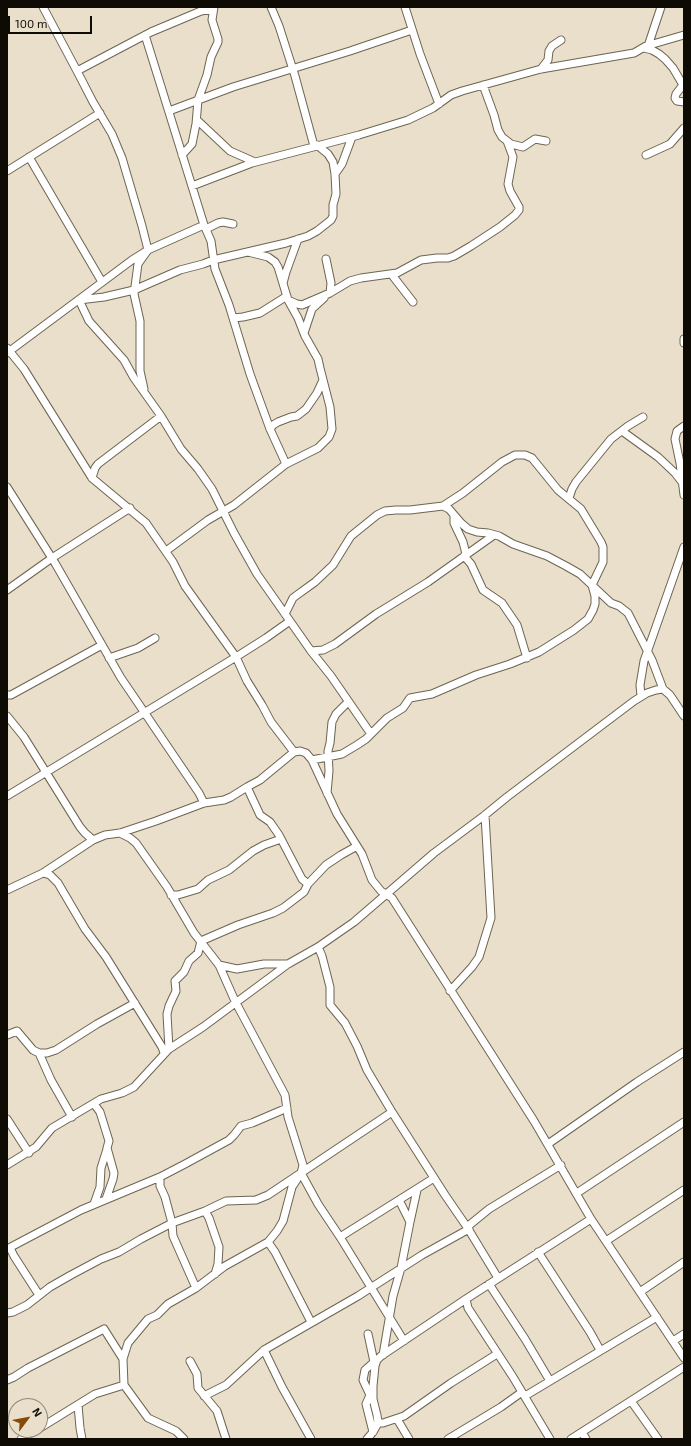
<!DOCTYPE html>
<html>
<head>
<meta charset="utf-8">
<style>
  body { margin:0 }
  #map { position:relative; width:691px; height:1446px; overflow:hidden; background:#e9dfca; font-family:"Exo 2",sans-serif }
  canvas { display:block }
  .frame { position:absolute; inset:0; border:8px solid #0e0b05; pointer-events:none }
  .north { position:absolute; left:8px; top:1398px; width:40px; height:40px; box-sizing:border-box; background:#e9dfca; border:1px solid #918a7b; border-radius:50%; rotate:58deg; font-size:11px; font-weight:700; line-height:16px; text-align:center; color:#0e0b05 }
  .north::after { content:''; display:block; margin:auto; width:14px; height:18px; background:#87480c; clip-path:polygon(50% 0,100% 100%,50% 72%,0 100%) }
  .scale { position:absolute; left:8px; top:16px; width:84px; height:18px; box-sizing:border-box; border:2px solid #0e0b05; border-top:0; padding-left:5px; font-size:12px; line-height:14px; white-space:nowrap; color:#0e0b05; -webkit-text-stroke:3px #e9dfca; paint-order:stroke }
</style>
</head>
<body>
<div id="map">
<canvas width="691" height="1446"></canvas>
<div class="frame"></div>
<div class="north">N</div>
<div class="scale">100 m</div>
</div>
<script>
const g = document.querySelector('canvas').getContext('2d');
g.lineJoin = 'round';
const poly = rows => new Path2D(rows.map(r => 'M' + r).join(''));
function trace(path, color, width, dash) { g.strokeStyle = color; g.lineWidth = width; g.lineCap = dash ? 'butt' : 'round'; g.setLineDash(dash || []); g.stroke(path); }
const minor = poly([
  [43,7,77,71,93,102,112,134,122,158,142,226,148,250,138,264,134,294,140,321,140,371,144,389],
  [271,7,279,26,295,76,314,146],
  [405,7,420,54,439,104],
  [145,35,204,225,211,241,215,269,229,305,250,374,270,429,286,464],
  [648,46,661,7],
  [644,48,652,50,659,54,665,59,673,68,683,85,676,94,675,98,677,101,684,102],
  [541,69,548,60,549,51,552,46,561,40],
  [77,71,151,32,201,11,213,9],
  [483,85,494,115,498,130,502,137,511,144,523,147,535,139,546,141],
  [169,111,233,87,350,51,412,30],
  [197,120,230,151,255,162],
  [317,145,328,154,333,162,335,174,336,194,333,205,333,216,331,220,317,231,308,236,286,243,213,260,203,264,180,270,134,290,104,297,79,300,89,321,124,360,134,378,161,416,181,449,198,469,212,489,234,533,257,574,311,651,331,676,371,734],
  [182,155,192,144,196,124,198,100,207,75,211,57,218,42,218,39,212,20,214,7],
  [646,155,670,144,684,128],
  [29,157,102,282],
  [7,171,100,113],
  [335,174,342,164,352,137],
  [192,186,252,163,359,135,408,120,433,108,451,95,462,91,541,69,634,53,646,46,684,35],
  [206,229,218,223,223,222,233,224],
  [326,259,331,283,330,293],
  [392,275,413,302],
  [283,283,286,272,298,239],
  [288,300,297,304,302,305,330,293,350,281,361,278,397,273,421,260,437,258,448,258,454,256,471,246,500,227,515,215,519,210,519,207,510,191,508,184,513,157,507,141],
  [233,318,243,317,260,313,287,296],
  [304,333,312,309,324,298],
  [684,339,684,343],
  [7,348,24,369,92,478,146,523,173,562,185,586,236,657,247,681,262,705,271,722,294,752],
  [7,353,132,260,148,250,204,225],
  [684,426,677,431,675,439,680,463,684,495],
  [270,429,273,425,278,422,291,417,297,416,306,409,317,393,323,380],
  [622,431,658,457,675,473,682,482],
  [92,478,95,468,98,464,161,416],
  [7,487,55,563,121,678,136,700,199,793,204,803],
  [569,498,572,489,576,482,611,439,628,426,643,417],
  [454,516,454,523,463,542,466,554],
  [166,551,208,520,234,505,286,464,318,448,329,437,332,429,330,407,320,368,318,359,305,336,298,318,288,300,278,267,275,262,268,257,248,252],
  [464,556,471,564,483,590,502,603,517,625,527,658],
  [7,590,52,558,130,508],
  [285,614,293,598,297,595,315,582,333,565,351,536,377,515,385,511,396,510,410,510,443,506,449,509,461,523,468,529,477,532,488,533,499,536,513,544,547,556,566,566,580,574,611,603,619,606,628,613,652,660,663,689],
  [311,651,323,650,335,644,376,614,428,582,494,535],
  [109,658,138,648,155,638],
  [7,695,11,695,102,645],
  [641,696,640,685,644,661,684,547],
  [7,716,24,737,80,827,85,833,93,840],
  [312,760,342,754,357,745,366,739,387,718,403,708,410,698,432,694,476,675,510,664,539,652,574,630,588,619,593,610,595,604,595,596,592,585,603,562,603,547,601,542,581,509,558,490,532,458,525,455,515,455,502,462,463,493,443,506],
  [247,787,260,815,270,822,279,835,302,879,308,884],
  [327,793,329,771,328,751,330,743,332,722,336,714,348,702],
  [7,796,236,657,266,638,290,621],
  [120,833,130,838,136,843,167,887,194,933,219,965,235,1001,285,1095,288,1117,303,1165,301,1173,292,1187,283,1221,277,1231,268,1242,225,1266,196,1288,168,1304,157,1315,148,1319,128,1343,123,1359,124,1385,148,1418,176,1431,184,1439],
  [43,873,50,875,58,883,85,929,106,957,162,1047,164,1053],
  [7,890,43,873,93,840,105,835,120,833,156,821,204,803,224,800,231,797,247,787,260,780,294,752,300,751,306,753,312,760,337,814,362,854,372,880,381,891,392,898,534,1121,591,1219,684,1358],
  [171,895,178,895,198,889,208,880,229,870,253,851,264,845,281,839],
  [318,947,322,956,330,987,330,1005,345,1023,357,1046,367,1070,392,1112,445,1195,467,1227,498,1278],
  [219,965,237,969,264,964,288,964],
  [450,991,472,967,479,957,491,918,485,815],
  [7,1035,17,1031,33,1050,39,1053,47,1053,56,1050,97,1024,135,1003],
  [169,1049,167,1014,169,1006,176,991,175,981,184,972,189,961,198,953,201,941,238,925,273,913,283,908,304,892,308,884,326,865,341,855,357,846],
  [39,1053,51,1080,72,1117],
  [94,1104,100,1112,109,1141,107,1148,114,1173,113,1179,106,1199],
  [7,1119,29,1153],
  [548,1144,637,1082,684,1052],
  [7,1165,36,1147,52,1128,101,1099,122,1093,134,1087,169,1049,203,1027,288,964,318,947,354,922,434,853,485,815,507,797,634,701,647,693,656,690,663,689,670,695,684,716],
  [301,1173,318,1204,340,1237,404,1341],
  [160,1177,160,1186,165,1197,172,1223,173,1236,196,1288],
  [577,1193,684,1122],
  [94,1204,100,1187,101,1168,107,1149],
  [205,1211,209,1218,219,1247,218,1264,215,1274],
  [410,1222,417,1190],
  [467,1227,489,1209,561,1165],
  [340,1237,434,1178],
  [606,1241,684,1190],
  [268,1242,275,1252,311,1322],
  [10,1248,14,1256,39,1295],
  [7,1249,81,1210,160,1177,185,1164,229,1140,234,1135,241,1126,252,1123,287,1108],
  [538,1252,590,1332,600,1350],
  [489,1284,525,1339,550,1381],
  [640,1292,684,1262],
  [466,1299,468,1308,513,1377,550,1439],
  [7,1313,13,1312,27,1305,50,1287,71,1275,101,1259,119,1252,141,1239,172,1223,205,1211,226,1201,256,1200,268,1195,392,1112],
  [368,1334,374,1362,365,1370,363,1380,370,1395,366,1404,373,1432],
  [673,1341,684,1334],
  [264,1350,282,1387,311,1439],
  [383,1355,393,1296,401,1268,410,1222,399,1200],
  [190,1361,197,1374,198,1388,217,1411,226,1439],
  [7,1380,14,1377,28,1368,104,1329,123,1359],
  [204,1396,226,1385,264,1350,358,1296,422,1255,469,1229],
  [525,1396,657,1317],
  [631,1401,658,1439],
  [78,1405,80,1428,82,1439],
  [397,1419,409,1439],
  [378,1423,383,1423,404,1416,451,1383,497,1354],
  [40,1428,95,1394,124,1385],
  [582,1432,586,1439],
  [21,1439,36,1430],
  [367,1439,373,1432,378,1423,377,1415,373,1399,373,1386,375,1366,377,1360,381,1356,466,1299,591,1219],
  [448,1439,501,1407,522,1392],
  [571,1439,684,1367]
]);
trace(minor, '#6d6452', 9);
trace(minor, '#fff', 7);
</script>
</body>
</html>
